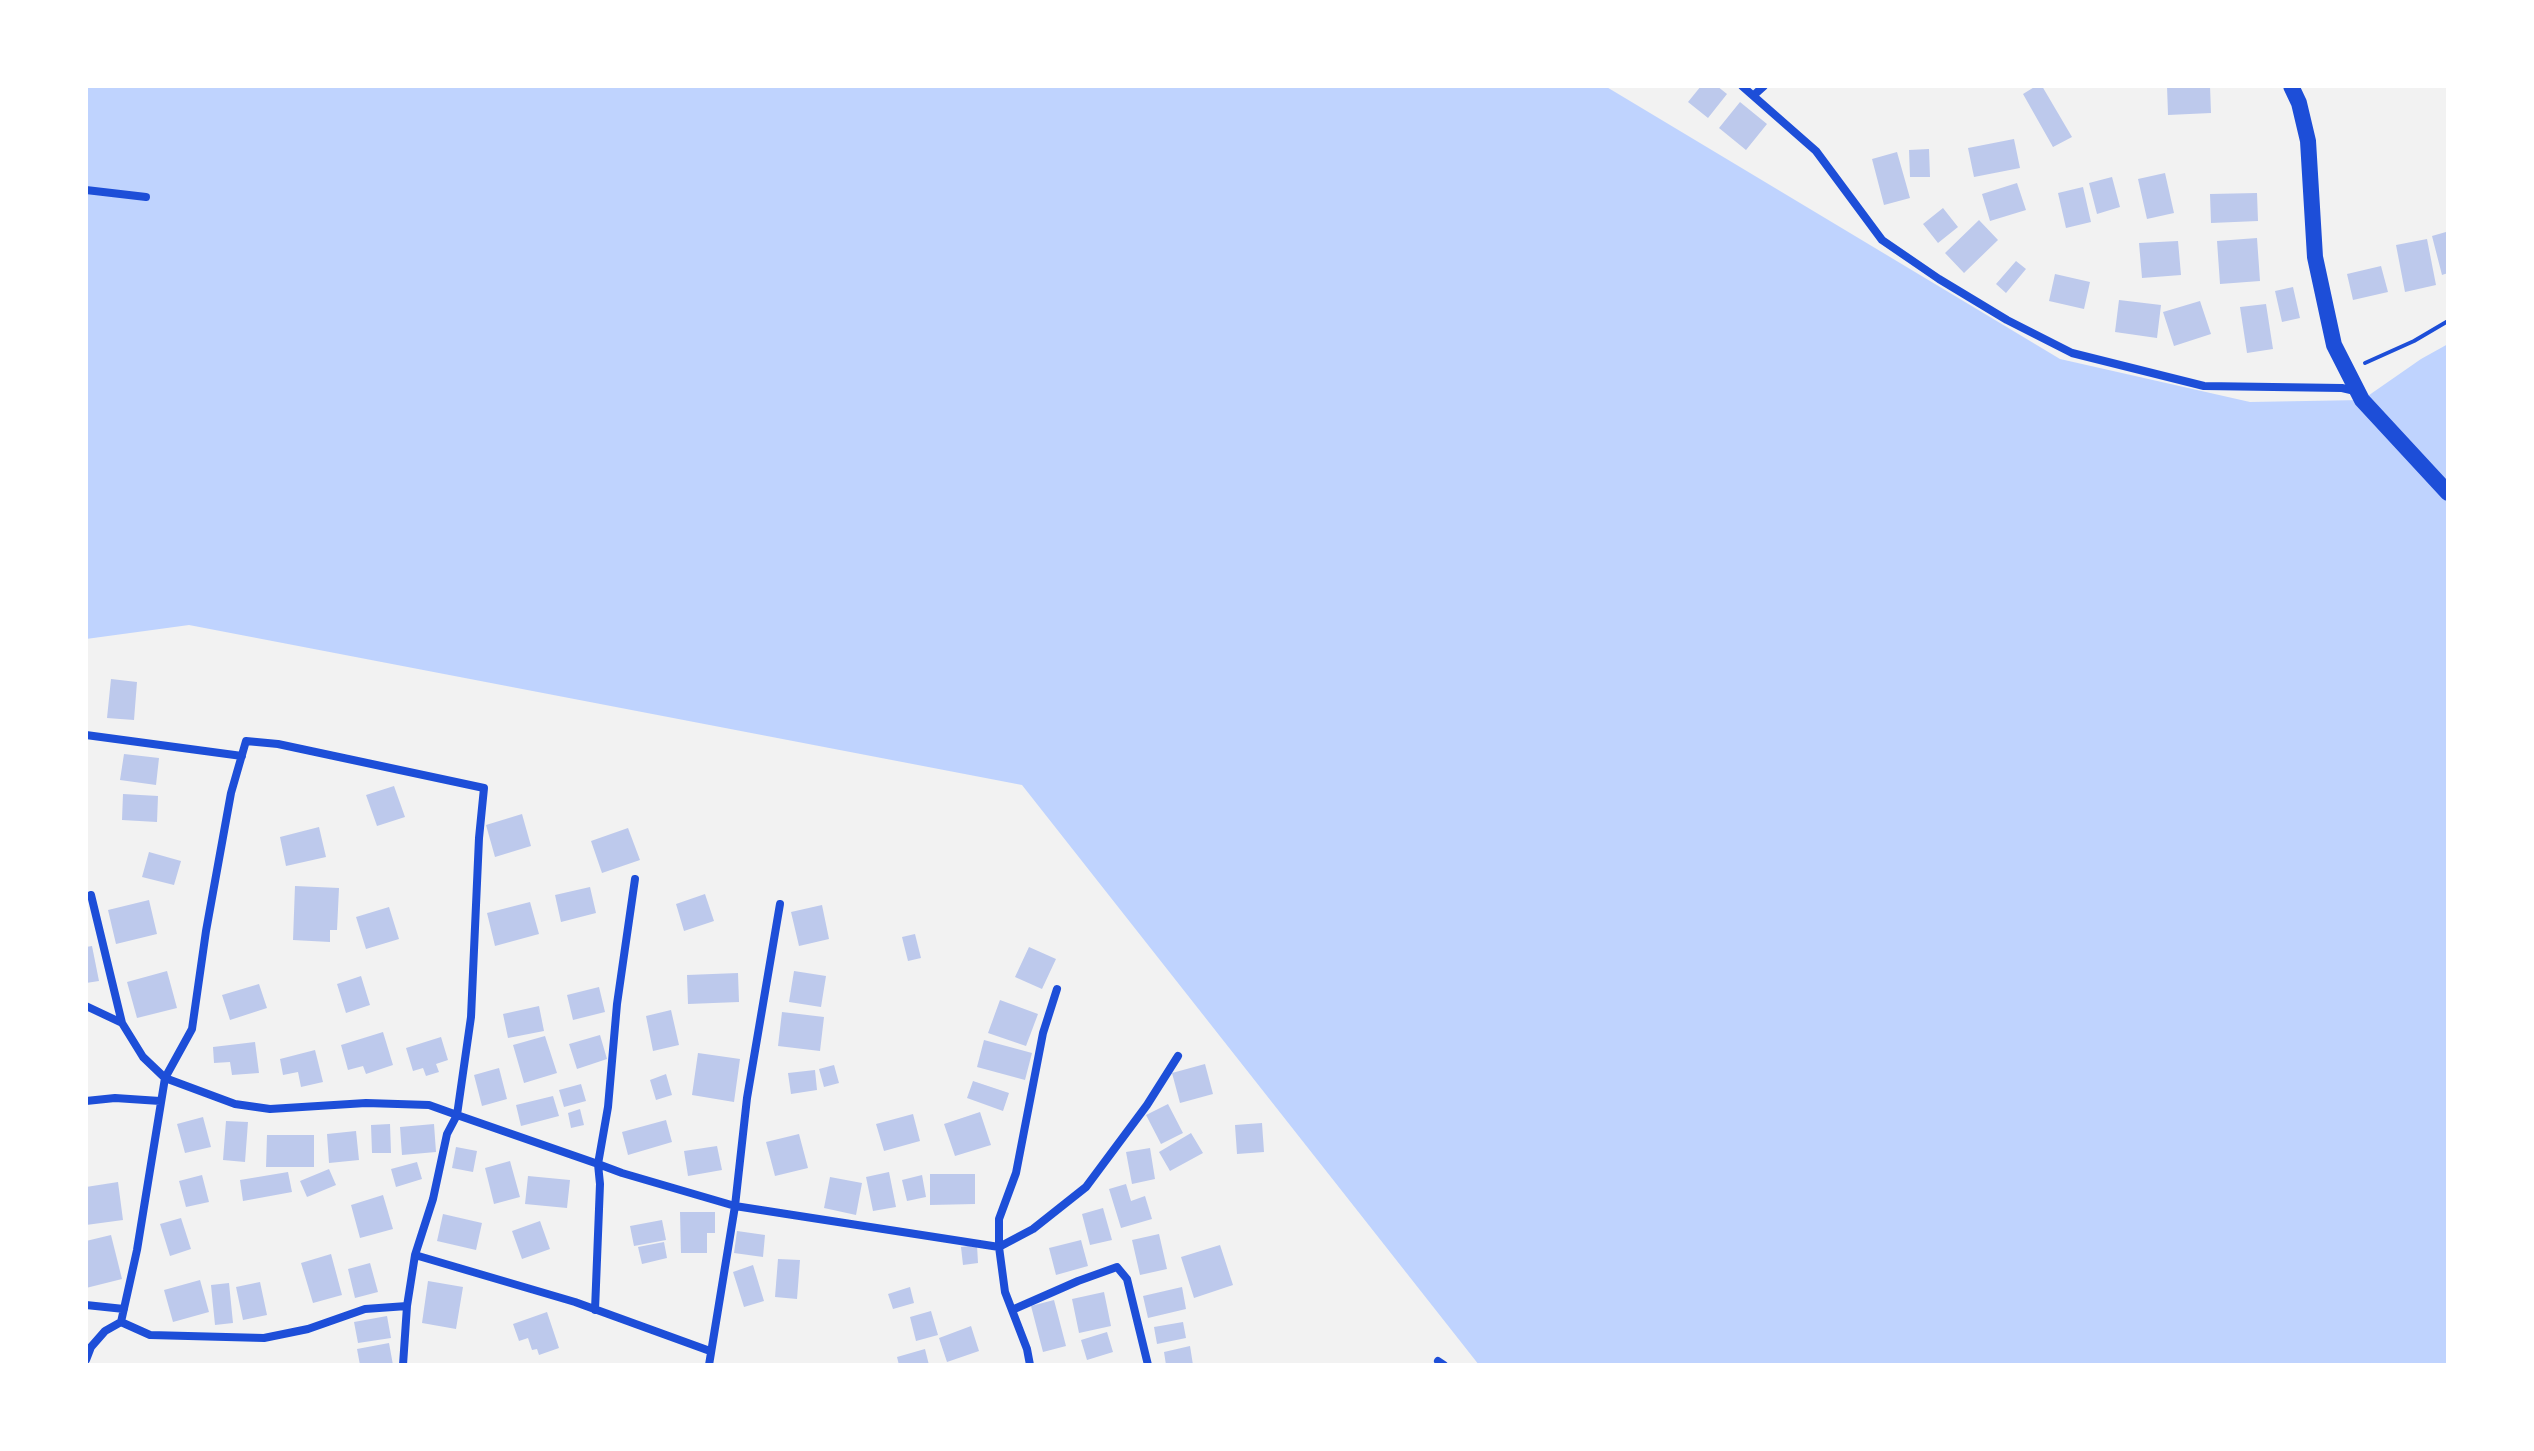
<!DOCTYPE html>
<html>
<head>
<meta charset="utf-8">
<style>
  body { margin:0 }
  #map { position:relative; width:2534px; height:1451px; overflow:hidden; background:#f2f2f2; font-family:Lora,serif }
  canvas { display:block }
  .frame { position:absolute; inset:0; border:88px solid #fff; pointer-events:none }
</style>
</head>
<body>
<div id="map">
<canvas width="2534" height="1451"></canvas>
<div class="frame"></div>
</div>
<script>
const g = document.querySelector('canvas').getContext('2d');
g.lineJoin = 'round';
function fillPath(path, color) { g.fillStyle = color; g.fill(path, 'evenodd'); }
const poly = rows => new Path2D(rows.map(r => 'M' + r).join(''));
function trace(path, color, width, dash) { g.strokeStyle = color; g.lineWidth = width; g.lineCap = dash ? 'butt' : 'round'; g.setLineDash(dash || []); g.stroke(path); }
fillPath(poly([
  [86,86,1605,86,2060,359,2250,402,2362,400,2421,359,2448,344,2448,1365,1479,1365,1022,785,189,625,86,639]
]), '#bfd3fe');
fillPath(poly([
  [1701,86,1717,86,1727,94,1708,118,1688,102],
  [2036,86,2042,86,2072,137,2053,147,2023,94],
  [2167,86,2210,86,2211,113,2168,115],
  [1740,102,1767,124,1746,150,1719,128],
  [2014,139,2020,168,1974,177,1968,148],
  [1929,149,1930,177,1910,177,1909,150],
  [1897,152,1910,198,1884,205,1872,159],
  [2165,173,2174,213,2147,219,2138,179],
  [2112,177,2120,207,2097,214,2089,183],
  [2017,183,2026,210,1990,221,1982,194],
  [2083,187,2091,222,2066,228,2058,193],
  [2257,193,2258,221,2211,223,2210,194],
  [1943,208,1958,227,1938,243,1923,224],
  [1979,220,1998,240,1964,273,1945,253],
  [2446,232,2448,273,2442,275,2432,236],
  [2257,238,2260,281,2220,284,2217,241],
  [2427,239,2436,285,2405,292,2396,245],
  [2178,241,2181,275,2142,278,2139,243],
  [2016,261,2026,269,2006,293,1996,284],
  [2381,266,2388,292,2353,300,2347,274],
  [2055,274,2090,282,2084,309,2049,301],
  [2293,287,2300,318,2282,322,2275,291],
  [2119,300,2161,305,2157,338,2115,332],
  [2200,301,2211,334,2174,346,2163,312],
  [2266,304,2273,349,2247,353,2240,307],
  [111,679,137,682,134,720,107,718],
  [124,754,159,758,156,785,120,780],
  [394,786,405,817,377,826,366,795],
  [123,794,158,796,157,822,122,820],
  [522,814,531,846,495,857,486,825],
  [319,827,326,857,286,866,280,837],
  [628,828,640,860,602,873,591,841],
  [149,852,181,861,174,885,142,877],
  [295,886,339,888,337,930,330,930,330,942,293,940],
  [590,887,596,913,561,922,555,895],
  [705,894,714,921,684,931,676,904],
  [149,900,157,934,116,944,108,910],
  [530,902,539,934,495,946,487,913],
  [822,905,829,939,799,946,791,912],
  [389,907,399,939,366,949,356,917],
  [915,934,921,958,908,961,902,937],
  [92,946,99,981,86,983,86,947],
  [1029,947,1056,959,1042,989,1015,977],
  [167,971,177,1008,137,1018,127,982],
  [794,971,826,976,821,1007,789,1002],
  [738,973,739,1002,688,1004,687,975],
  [361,976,370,1005,346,1013,337,984],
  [259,984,267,1008,230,1020,222,995],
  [599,987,605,1012,573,1020,567,995],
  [1000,1000,1038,1014,1026,1046,988,1033],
  [539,1006,544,1031,508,1038,503,1014],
  [671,1010,679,1045,653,1051,646,1016],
  [782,1012,824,1017,820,1051,778,1046],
  [383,1032,393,1065,366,1074,363,1066,348,1070,341,1045],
  [600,1035,607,1059,577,1069,569,1044],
  [545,1036,557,1073,524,1083,513,1045],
  [441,1037,448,1060,436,1064,439,1072,426,1076,423,1068,413,1071,406,1048],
  [984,1040,1032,1053,1025,1080,977,1067],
  [255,1042,259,1073,232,1075,230,1062,214,1063,213,1047],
  [315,1050,323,1082,301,1087,298,1072,283,1075,280,1059],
  [698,1053,740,1059,734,1102,692,1095],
  [1205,1064,1213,1094,1180,1103,1172,1073],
  [834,1065,839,1083,824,1087,819,1069],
  [499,1068,507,1099,482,1106,474,1075],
  [815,1070,817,1090,791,1094,788,1073],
  [666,1074,672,1095,656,1100,650,1080],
  [973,1081,1009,1093,1003,1111,967,1098],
  [581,1084,586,1101,564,1107,559,1090],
  [553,1096,559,1116,521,1126,516,1105],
  [1168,1104,1183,1133,1161,1144,1146,1115],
  [580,1109,584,1125,571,1128,568,1113],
  [980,1112,991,1145,955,1156,944,1124],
  [913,1114,920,1141,884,1151,876,1124],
  [203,1117,211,1147,185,1153,177,1124],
  [666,1120,672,1142,628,1155,622,1132],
  [226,1121,248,1122,245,1162,223,1160],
  [1262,1123,1264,1152,1237,1154,1235,1125],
  [390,1124,391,1153,372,1153,371,1125],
  [434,1124,436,1152,402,1155,400,1127],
  [356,1131,359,1160,329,1163,327,1134],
  [1191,1133,1203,1153,1170,1171,1159,1152],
  [799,1134,808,1168,775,1176,766,1142],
  [267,1135,314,1135,314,1167,266,1167],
  [717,1146,722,1170,688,1176,684,1151],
  [456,1147,477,1151,473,1172,452,1168],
  [1150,1148,1155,1179,1132,1184,1126,1152],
  [510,1161,520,1197,494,1204,485,1168],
  [417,1162,422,1179,396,1187,391,1169],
  [329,1169,336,1185,307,1197,300,1181],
  [288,1172,292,1192,243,1201,240,1180],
  [889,1172,896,1207,873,1211,866,1177],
  [930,1174,975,1174,975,1204,930,1205],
  [202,1175,209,1202,186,1207,179,1181],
  [922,1175,926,1197,907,1201,902,1180],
  [528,1176,570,1180,567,1208,525,1204],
  [830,1177,862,1183,856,1215,824,1208],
  [118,1182,123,1220,86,1225,86,1187],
  [1126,1184,1131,1201,1145,1196,1152,1219,1121,1228,1109,1189],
  [383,1195,393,1229,360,1238,351,1205],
  [1103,1208,1112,1240,1090,1245,1082,1214],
  [680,1212,715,1212,715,1233,707,1233,707,1253,681,1253],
  [443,1214,482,1223,476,1250,437,1241],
  [181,1218,191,1249,170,1256,160,1224],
  [662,1220,666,1240,634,1246,630,1226],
  [540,1221,550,1249,522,1259,512,1231],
  [737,1231,765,1235,763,1257,734,1253],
  [1159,1234,1167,1269,1140,1275,1132,1240],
  [111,1235,122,1279,86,1288,86,1241],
  [1081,1240,1088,1266,1056,1275,1049,1248],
  [664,1242,667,1258,642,1264,638,1247],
  [977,1245,978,1263,963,1265,961,1247],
  [1220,1245,1233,1285,1194,1298,1181,1257],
  [331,1254,342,1295,313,1303,301,1263],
  [778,1259,800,1260,797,1299,775,1297],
  [370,1263,378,1292,355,1298,348,1269],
  [753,1265,764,1301,744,1307,733,1272],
  [200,1280,209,1312,173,1322,164,1290],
  [428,1281,463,1287,456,1329,422,1323],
  [260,1282,267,1315,243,1320,236,1287],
  [229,1283,233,1323,215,1325,211,1285],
  [910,1287,914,1303,893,1309,888,1294],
  [1182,1287,1186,1309,1148,1318,1143,1296],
  [1104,1292,1111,1326,1079,1333,1072,1299],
  [1054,1300,1066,1346,1043,1352,1031,1306],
  [931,1311,938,1335,916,1341,910,1317],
  [547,1312,559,1348,539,1355,537,1349,532,1350,528,1338,519,1341,513,1324],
  [387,1316,391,1338,358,1343,354,1322],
  [1183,1322,1186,1338,1157,1344,1154,1327],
  [971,1326,979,1351,947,1362,939,1338],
  [1107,1332,1113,1352,1087,1360,1081,1340],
  [389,1343,393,1365,360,1365,357,1349],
  [1190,1346,1193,1365,1166,1365,1164,1352],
  [925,1349,929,1365,899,1365,897,1357]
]), '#bdc9ec');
trace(poly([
  [2365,363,2414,341,2448,321]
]), '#1d4ed8', 4);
trace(poly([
  [1742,86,1816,151,1882,240,1939,279,2007,320,2072,353,2204,386,2342,388,2355,391],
  [1754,95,1764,86],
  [86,190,146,197],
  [86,735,242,756],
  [91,895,122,1023],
  [1057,989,1043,1033,1016,1173,999,1219,999,1247,1033,1229,1086,1187,1147,1105,1178,1056],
  [86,1006,122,1023,143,1057,165,1078,137,1250,121,1322,105,1331,91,1347,86,1360],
  [86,1101,115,1098,160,1101],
  [86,1305,124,1309],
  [595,1310,600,1184,598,1164,608,1107,617,1004,635,879],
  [1012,1310,1078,1281,1117,1267,1127,1279,1148,1365],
  [121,1322,150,1335,264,1338,308,1329,365,1309,407,1306],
  [710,1351,575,1302,415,1255,433,1199,447,1134,457,1115,471,1017,479,838,484,788,278,744,246,741,231,793,206,931,192,1029,165,1078,235,1104,270,1109,366,1103,429,1105,457,1115,598,1164,622,1173,735,1206,747,1098,780,904],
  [1438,1361,1444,1365],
  [403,1365,407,1306,415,1255],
  [709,1365,735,1206,999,1247,1005,1292,1027,1349,1030,1365]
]), '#1d4ed8', 8);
trace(poly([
  [2291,86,2299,103,2308,141,2315,257,2334,345,2362,400,2448,493]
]), '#1d4ed8', 16);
</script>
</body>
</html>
